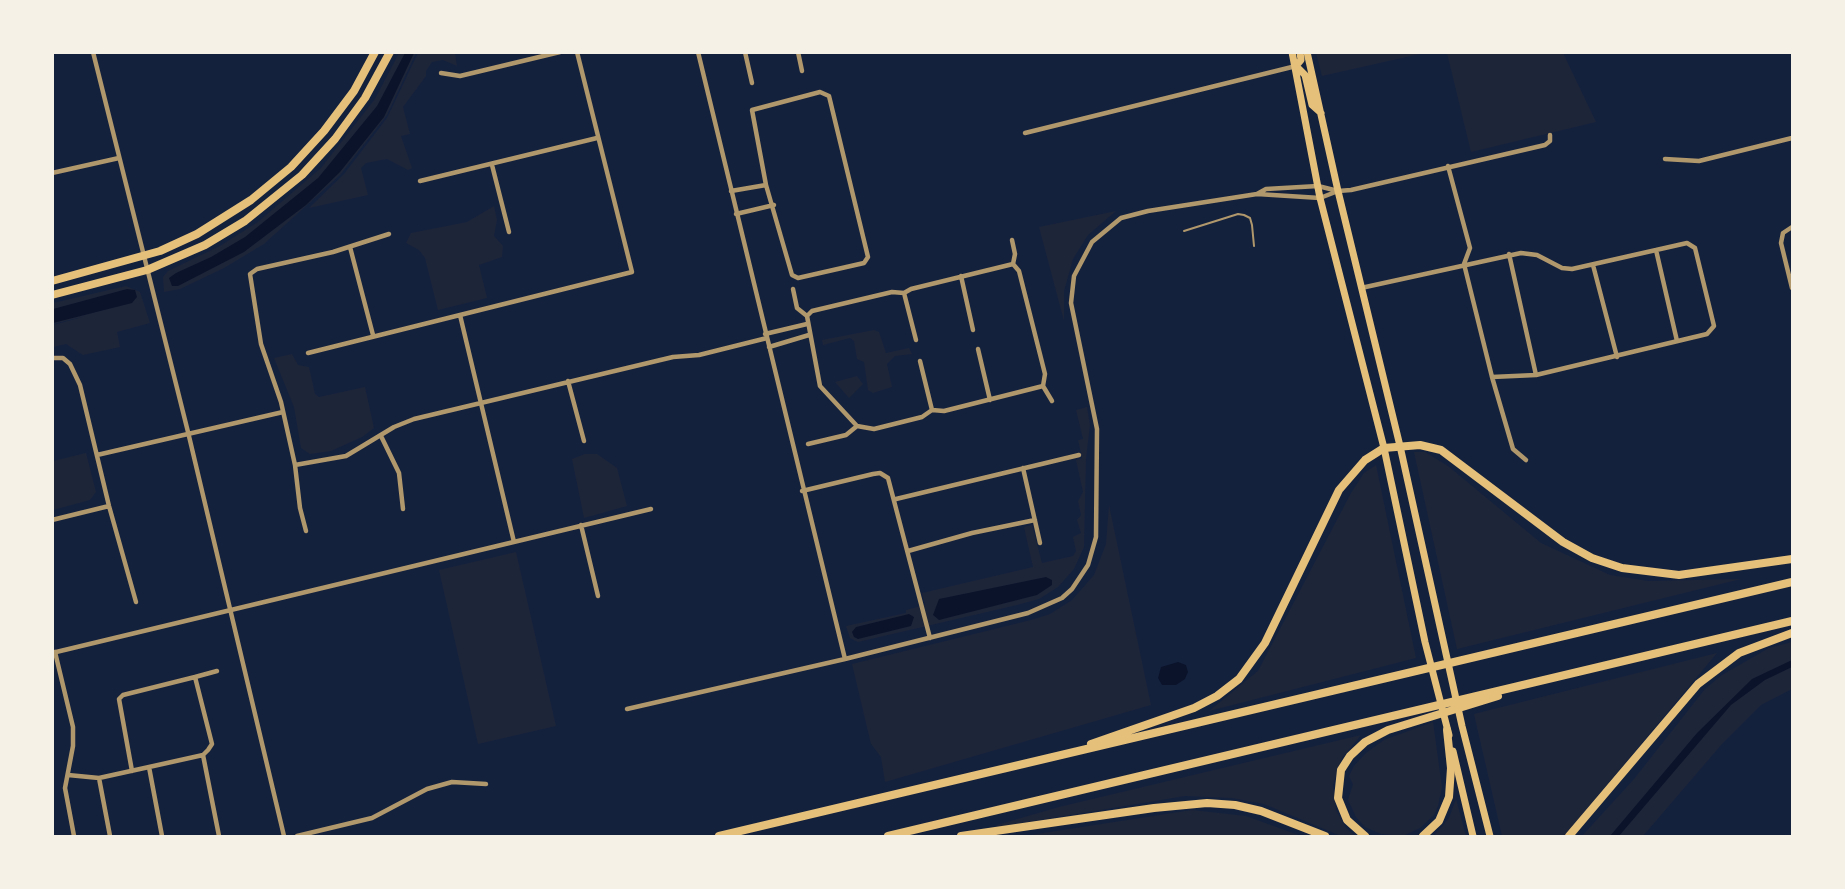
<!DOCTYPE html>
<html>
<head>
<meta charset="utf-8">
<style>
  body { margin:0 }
  #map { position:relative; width:1845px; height:889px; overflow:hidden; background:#14213d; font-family:Karla,sans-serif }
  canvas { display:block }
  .frame { position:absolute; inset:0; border:54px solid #f6f1e7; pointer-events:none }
</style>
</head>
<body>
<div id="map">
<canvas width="1845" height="889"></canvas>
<div class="frame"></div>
</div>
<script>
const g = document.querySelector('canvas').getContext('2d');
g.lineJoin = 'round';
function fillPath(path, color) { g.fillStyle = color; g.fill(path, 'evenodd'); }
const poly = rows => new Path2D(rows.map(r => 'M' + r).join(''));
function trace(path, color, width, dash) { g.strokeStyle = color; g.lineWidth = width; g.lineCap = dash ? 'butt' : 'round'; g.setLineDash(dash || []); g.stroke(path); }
fillPath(poly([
  [399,53,416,53,387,115,340,175,264,244,224,268,180,289,164,292,163,277,168,271,220,246,258,222,321,168,375,99],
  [418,53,455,53,457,66,443,60,432,62,426,71,426,76,403,107,410,134,401,136,412,168,408,170,387,159,366,163,361,168,368,195,309,208,344,174,387,118],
  [1316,53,1316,52,1424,53,1322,76],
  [1447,53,1563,53,1596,122,1471,152],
  [494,206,497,220,494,236,503,246,502,257,479,265,487,298,438,310,425,258,419,250,406,243,411,233,467,222],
  [1116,211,1088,235,1073,259,1064,291,1064,321,1039,227],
  [126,286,140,292,150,323,117,332,120,347,83,355,66,344,53,347,53,325,86,316,53,324,53,303],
  [874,330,879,332,886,353,909,348,912,354,895,356,887,364,892,387,873,393,868,390,864,362,857,359,854,341,850,338,823,345,822,340],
  [292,354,298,365,309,367,315,394,319,397,365,387,374,428,362,437,331,451,310,454,301,448,294,407,274,358],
  [857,376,863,384,849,398,835,382],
  [1087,407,1090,425,1086,459,1084,547,1074,569,1058,587,1039,599,1017,605,858,642,850,638,846,626,906,613,906,610,925,605,922,593,1033,567,1024,527,1032,525,1042,563,1073,556,1076,551,1073,537,1081,533,1077,520,1081,515,1078,501,1083,492,1076,460,1082,458,1078,440,1083,439,1076,410],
  [1414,452,1425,452,1448,466,1541,543,1610,575,1648,581,1741,579,1457,649],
  [86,453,96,492,90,500,53,510,53,461],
  [585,454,597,454,617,468,627,506,584,518,572,459],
  [1376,465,1416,658,1209,711,1258,671,1351,493,1364,473],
  [1109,505,1151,705,885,782,881,757,871,744,852,664,1031,620,1050,614,1072,600,1094,575,1106,544],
  [516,552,556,726,478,744,439,570],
  [1792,642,1792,689,1761,705,1722,744,1643,836,1582,836,1634,779,1705,689,1722,675,1769,648],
  [1717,653,1564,836,1502,836,1474,714],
  [1433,722,1442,787,1438,806,1434,815,1420,828,1403,836,1381,834,1365,827,1356,817,1348,800,1353,784,1349,776,1354,766,1366,753,1384,740],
  [1361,735,1342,758,1333,785,1336,810,1346,828,1355,836,1341,836,1264,804,1232,798,1185,796,998,827,997,825,1059,807],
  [1456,799,1466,836,1434,836,1449,818],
  [1192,810,1246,816,1301,836,1024,836]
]), '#1d2539');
fillPath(poly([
  [405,53,414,53,384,117,340,172,306,205,244,252,178,286,172,286,169,278,176,273,211,257,245,237,318,178,377,106],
  [127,289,135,290,137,297,132,303,53,323,53,309],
  [1046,577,1052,580,1052,585,1037,595,939,620,933,615,939,599],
  [909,614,914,617,911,626,858,639,854,637,852,632,856,627],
  [1792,660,1792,667,1765,680,1731,705,1619,836,1610,836,1697,733,1752,679],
  [1178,662,1186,665,1188,672,1185,679,1176,685,1162,685,1158,678,1161,667]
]), '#0b132b');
trace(poly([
  [1184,231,1238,214,1244,215,1250,218,1252,225,1254,246]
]), '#b1986c', 2);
trace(poly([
  [93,52,188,432,284,836],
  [698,52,845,659],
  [745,52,752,83],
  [798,52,802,71],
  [441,73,460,76,560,52],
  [820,92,829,96,868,257,864,263,798,278,792,275,766,185,752,110,820,92],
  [1025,133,1296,66],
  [1665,159,1699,161,1792,138],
  [492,165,509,232],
  [1448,166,1470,248,1464,264,1492,377,1513,449,1526,460],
  [52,173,119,158],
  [420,181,597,138],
  [731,191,766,185],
  [1257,194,1266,189,1318,186,1338,191,1351,190,1545,145,1550,141,1550,135],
  [736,214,774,205],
  [1792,227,1783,233,1781,243,1792,288],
  [1012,240,1015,254,1013,264,1019,271,1045,374,1043,386,1052,401],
  [350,247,373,335],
  [1656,250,1677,341],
  [1509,254,1536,375],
  [1593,265,1617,357],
  [961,276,973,330],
  [1361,288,1521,253,1537,255,1562,268,1572,269,1687,243,1695,248,1714,326,1707,334,1536,375,1492,377],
  [793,289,797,308,807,316,820,386,857,426],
  [904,293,916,340],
  [460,315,514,542],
  [807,316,812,311,892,292,904,293,911,289,1013,264],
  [765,334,807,324],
  [769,347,809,335],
  [978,349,990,400],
  [308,353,632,272,577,52],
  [52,358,63,358,70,364,80,385,109,506,136,602],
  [920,361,932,410],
  [568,381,584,441],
  [381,436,399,473,403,509],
  [808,444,846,435,857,426,874,429,922,417,932,410,944,411,1043,386],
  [97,455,283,412],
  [295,465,346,456,394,427,414,419,673,357,699,355,767,338],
  [1023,468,1040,543],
  [802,491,873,474,880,473,888,478,930,638],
  [896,499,1079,455],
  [52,520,109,506],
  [581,525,598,596],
  [306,531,300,508,295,465,281,402,261,344,250,274,257,269,333,252,389,234],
  [908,551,972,533,1035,520],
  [55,652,73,727,73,746,65,788,74,836],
  [52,653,651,509],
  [195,677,217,671],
  [627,709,845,659,1028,613,1062,598,1072,589,1088,565,1096,537,1097,429,1071,303,1074,276,1092,242,1121,218,1148,211,1257,194,1320,198,1338,191],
  [203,755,219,836],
  [149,767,162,836],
  [68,775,99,778,149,767,203,755,208,750,212,744,195,677,123,695,119,699,132,771],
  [99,778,110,836],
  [297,836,372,818,427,789,452,782,486,784]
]), '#b1986c', 4.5);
trace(poly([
  [1292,52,1320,198,1384,448,1425,642,1449,735],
  [1300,52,1301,60,1296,66,1305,75,1312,105,1321,113],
  [1307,52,1338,191,1400,446,1462,726,1490,836],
  [1453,751,1473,836]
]), '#e5c07b', 7);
trace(poly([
  [52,281,160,251,197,234,251,200,291,167,324,131,354,91,375,52],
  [52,295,147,270,205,245,245,221,302,175,335,139,365,98,390,52]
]), '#e5c07b', 8);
trace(poly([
  [1091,744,1194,708,1217,696,1239,679,1265,643,1339,490,1365,460,1384,448,1420,445,1441,450,1563,542,1592,558,1622,568,1679,575,1792,559],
  [719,836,1792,582],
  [888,836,1792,621],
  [961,836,1154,808,1207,803,1235,805,1261,811,1325,836],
  [1365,836,1347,820,1338,798,1341,770,1350,756,1365,742,1388,730,1498,696],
  [1423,836,1439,821,1449,797,1451,768,1447,730],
  [1569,836,1698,684,1739,653,1792,633]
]), '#e5c07b', 8);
</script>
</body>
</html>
